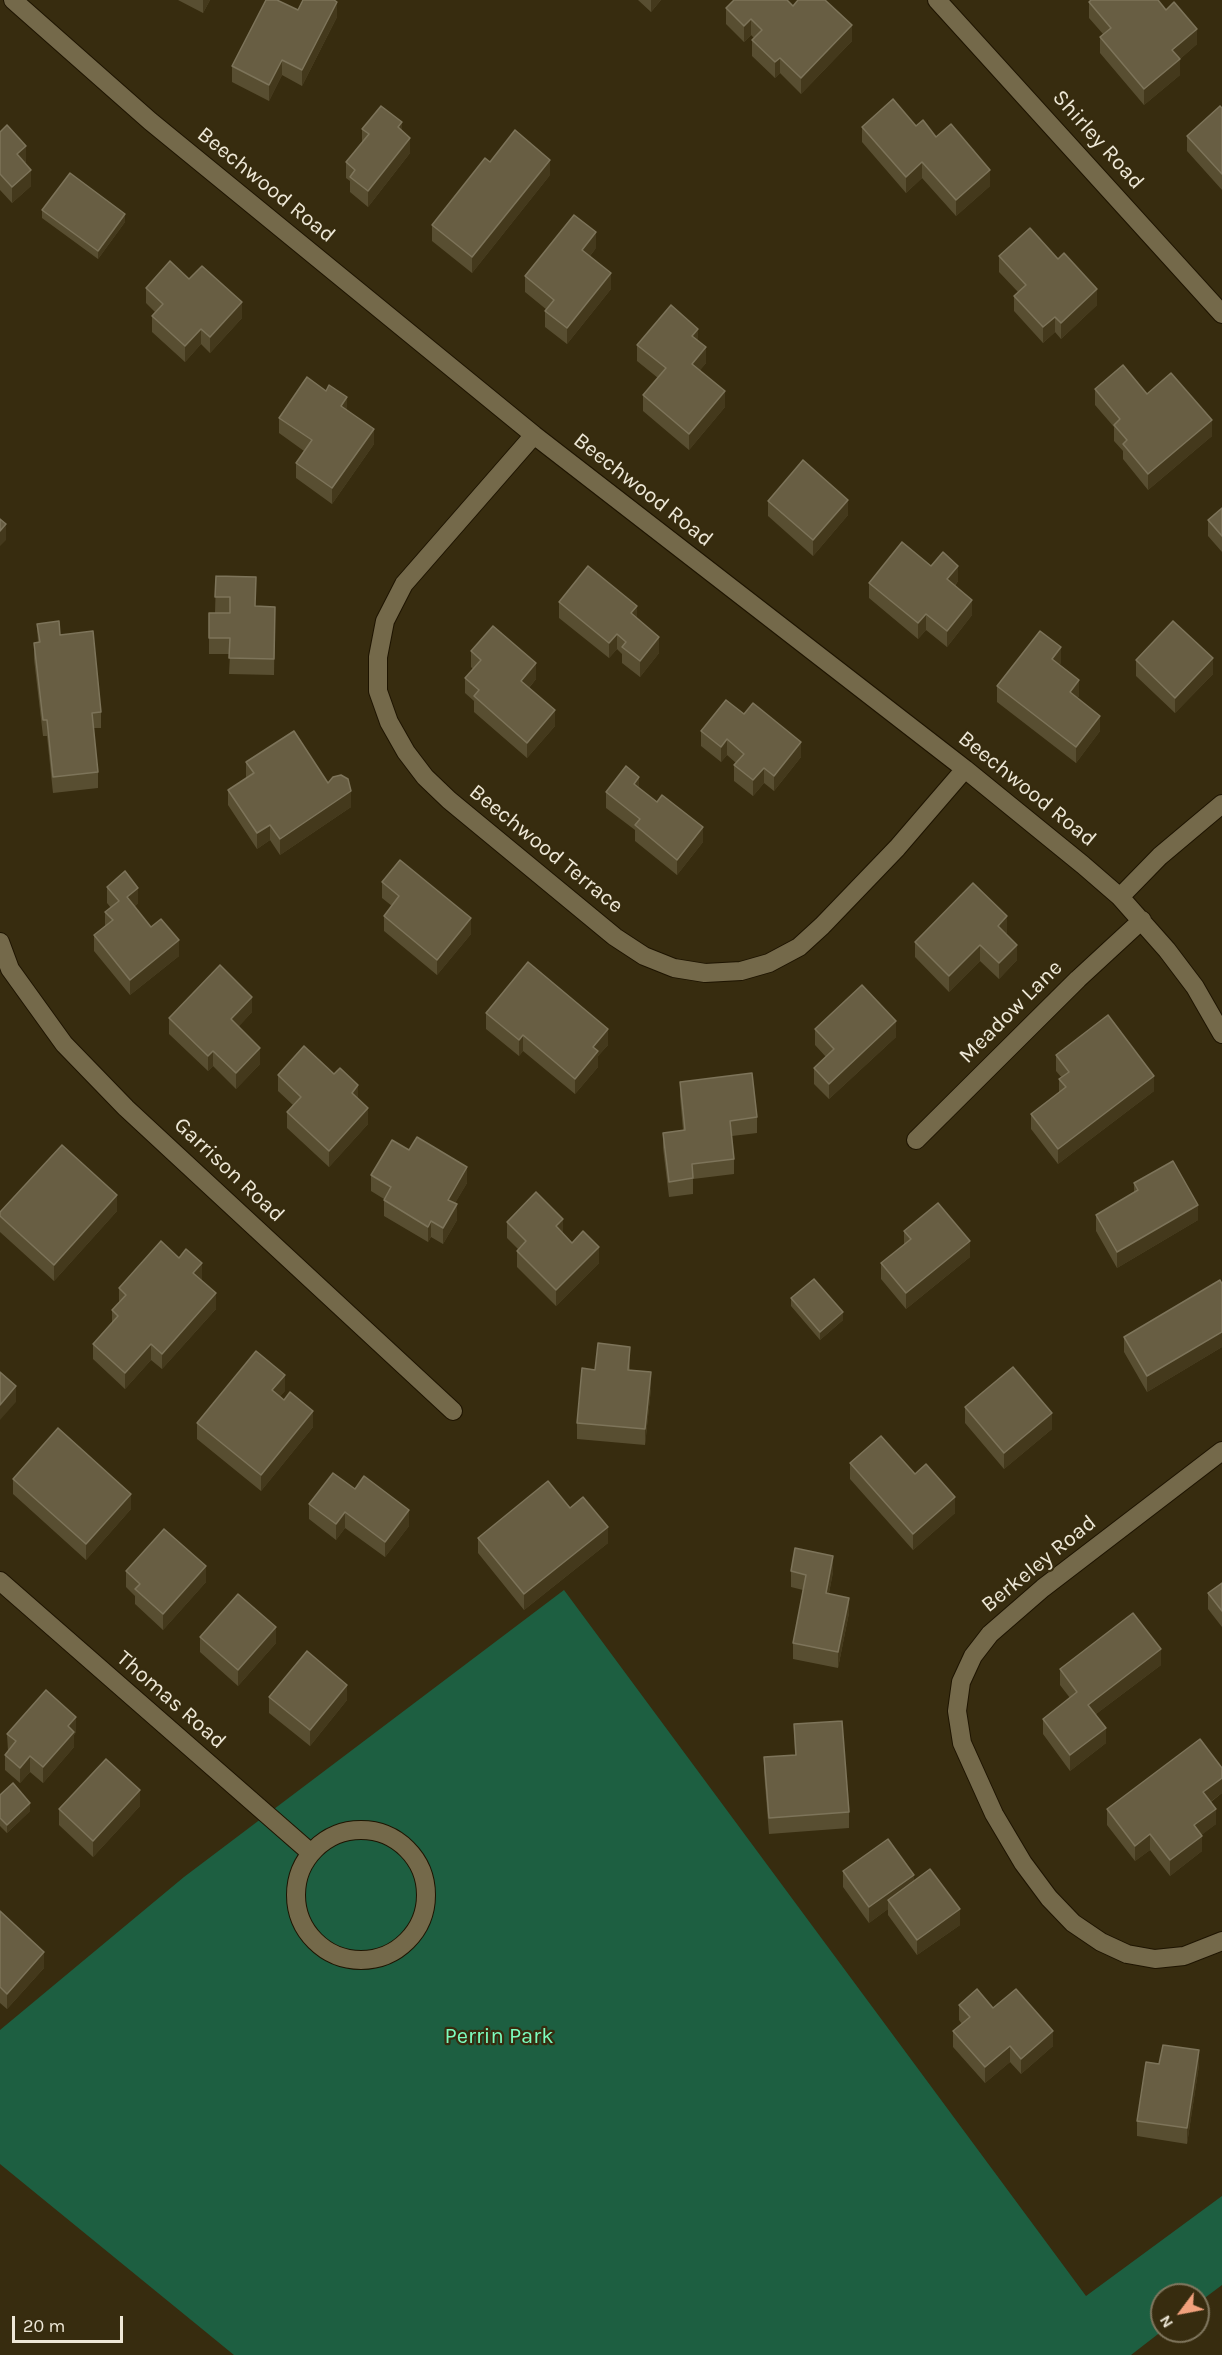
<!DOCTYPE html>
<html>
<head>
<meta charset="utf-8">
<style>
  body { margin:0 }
  #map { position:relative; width:1222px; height:2355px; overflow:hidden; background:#372c0f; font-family:Karla,sans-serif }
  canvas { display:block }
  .north { position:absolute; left:1150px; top:2283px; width:60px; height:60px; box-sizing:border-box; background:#372c0f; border:2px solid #80775f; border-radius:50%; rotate:238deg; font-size:16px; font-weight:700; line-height:24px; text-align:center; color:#eee8d7 }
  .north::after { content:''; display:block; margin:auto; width:21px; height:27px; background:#f1a17d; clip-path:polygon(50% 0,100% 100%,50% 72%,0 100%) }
  .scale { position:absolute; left:12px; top:2316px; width:111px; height:27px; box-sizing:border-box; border:3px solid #eee8d7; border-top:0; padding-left:8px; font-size:18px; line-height:21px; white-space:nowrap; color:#eee8d7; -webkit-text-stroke:4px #372c0f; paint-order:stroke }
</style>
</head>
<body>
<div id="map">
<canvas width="1222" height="2355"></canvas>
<div class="north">N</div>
<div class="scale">20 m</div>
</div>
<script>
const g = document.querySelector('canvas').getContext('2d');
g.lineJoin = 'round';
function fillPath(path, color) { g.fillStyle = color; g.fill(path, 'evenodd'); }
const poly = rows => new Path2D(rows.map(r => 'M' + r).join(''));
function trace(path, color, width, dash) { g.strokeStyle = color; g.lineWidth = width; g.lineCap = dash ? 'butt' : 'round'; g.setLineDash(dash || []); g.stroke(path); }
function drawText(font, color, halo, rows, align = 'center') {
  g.font = font + ' Karla,sans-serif'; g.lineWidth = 4.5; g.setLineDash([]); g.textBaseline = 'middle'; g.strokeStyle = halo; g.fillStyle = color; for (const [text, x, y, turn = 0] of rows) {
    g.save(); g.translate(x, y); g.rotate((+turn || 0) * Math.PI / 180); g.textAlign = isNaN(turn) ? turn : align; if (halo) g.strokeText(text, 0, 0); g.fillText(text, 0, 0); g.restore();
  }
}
fillPath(poly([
  [564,1590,1086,2296,1222,2196,1222,2285,1198,2303,1198,2295,1162,2295,1162,2331,1131,2355,234,2355,0,2164,0,2030,184,1877]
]), '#1d5f41');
const street = poly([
  [13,0,150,121,534,435,965,769,1083,865,1120,897,1167,950,1195,987,1222,1034],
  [937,0,1222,314],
  [534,435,404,584,385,621,378,657,378,691,389,722,406,752,425,777,449,800,615,937,644,956,674,968,705,973,741,971,769,963,799,947,822,926,897,848,965,769],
  [1120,897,1160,856,1222,804],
  [0,942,10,969,64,1044,126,1108,453,1411],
  [916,1140,1078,979,1142,920],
  [1222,1451,1043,1588,990,1634,973,1656,961,1682,957,1711,962,1743,994,1814,1023,1863,1049,1898,1073,1923,1101,1942,1127,1954,1155,1959,1184,1956,1222,1941],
  [0,1581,311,1853],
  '296 1895a65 65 0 1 1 130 0a65 65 0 1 1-130 0Z'
]);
trace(street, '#1e1400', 20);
trace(street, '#74694a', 18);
fillPath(poly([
  [178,0,210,0,203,13],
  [638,0,661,0,651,12],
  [1089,2,1197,44,1180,59,1180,75,1144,105,1100,53,1100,37,1103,34,1089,18],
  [793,6,852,41,801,94,780,73,775,78,752,56,752,40,754,38,751,35,744,42,726,24,726,8],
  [298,10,337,17,302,86,282,75,269,101,232,82,232,66],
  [1222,108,1222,190,1187,151,1187,136],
  [916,126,936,137,990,186,956,216,922,178,906,193,862,142,862,127],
  [362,129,402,131,410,153,368,207,350,192,350,181,346,178,346,162,362,142],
  [0,132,26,161,25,163,31,186,12,203,0,190],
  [550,175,472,273,432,241,432,225],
  [42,210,125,222,98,259,42,218],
  [596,248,590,256,611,289,567,344,545,327,545,311,547,310,525,292,525,276],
  [999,256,1097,305,1061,339,1055,332,1043,343,1014,311,1014,296,1018,292,999,272],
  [146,288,242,318,210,353,201,344,185,362,152,332,152,316,155,312,146,303],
  [698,340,706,363,700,370,725,407,689,450,643,411,643,395,658,378,637,361,637,345],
  [1095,389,1147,394,1212,436,1148,490,1123,459,1123,451,1114,441,1114,427,1095,405],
  [347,411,374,444,332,504,296,478,296,463,304,451,279,433,279,418],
  [768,501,848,515,813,556,768,516],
  [1222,508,1222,552,1208,536,1208,520],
  [931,566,958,581,955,586,972,615,947,647,926,630,918,639,869,598,869,583],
  [216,576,255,606,275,607,274,675,229,674,230,654,209,654,209,613,215,613],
  [559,602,637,618,659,653,640,677,622,663,622,654,617,649,609,658,559,618],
  [37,624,60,635,101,712,101,728,93,728,98,772,98,788,53,793,47,736,43,736,34,659,34,643,38,643],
  [471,651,536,679,529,688,555,726,527,758,474,712,474,701,465,693,465,678,473,669,471,667],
  [1136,660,1213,674,1175,713,1136,676],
  [1061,663,1059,665,1079,696,1077,698,1100,731,1076,763,997,702,997,686],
  [744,714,801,757,774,791,764,783,753,796,734,781,734,765,736,763,727,755,721,762,701,746,701,731],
  [246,762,328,783,351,807,280,855,270,840,257,849,228,805,228,790,246,778],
  [639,788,703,842,677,875,635,841,635,830,606,808,606,792],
  [382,882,471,934,437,975,384,931,384,916,392,906,382,898],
  [107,887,138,903,134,907,151,927,179,956,130,995,94,951,94,935,105,926,105,912,111,908,107,903],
  [1007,932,1006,934,1017,960,999,979,980,961,949,992,915,957,915,942],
  [252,1012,238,1027,260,1064,236,1089,213,1066,208,1071,169,1034,169,1018],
  [486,1013,608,1045,598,1056,598,1067,575,1094,523,1051,519,1056,486,1029],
  [815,1029,896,1037,829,1099,814,1084,814,1068,826,1057,815,1045],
  [1056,1055,1154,1091,1058,1164,1031,1129,1031,1114,1059,1092,1059,1079,1062,1078,1056,1071],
  [278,1075,368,1124,329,1167,287,1128,287,1112,293,1105,278,1091],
  [680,1082,757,1117,757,1133,732,1136,734,1159,734,1174,693,1179,693,1194,669,1197,663,1148,663,1133,683,1130,680,1097],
  [371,1175,467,1183,455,1203,457,1220,443,1244,431,1237,428,1242,384,1216,384,1199,371,1191],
  [1134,1183,1198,1220,1117,1268,1096,1231,1096,1215,1134,1192],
  [117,1211,54,1281,0,1232,0,1212],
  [507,1222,563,1233,572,1243,599,1263,556,1306,517,1267,517,1251,518,1249,507,1238],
  [904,1231,970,1257,906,1309,881,1279,881,1263,904,1245],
  [202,1279,201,1280,216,1309,162,1369,151,1360,125,1389,93,1359,93,1344,112,1323,112,1310,119,1302,119,1288],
  [1222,1284,1222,1347,1147,1392,1124,1352,1124,1337],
  [791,1298,843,1320,820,1340,791,1306],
  [630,1362,630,1370,651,1388,645,1445,577,1439,577,1423,595,1370],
  [285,1391,280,1396,313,1427,261,1491,197,1439,197,1423],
  [965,1407,1052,1429,1004,1469,965,1423],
  [850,1463,915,1474,955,1513,913,1550,850,1479],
  [13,1479,131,1509,86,1560,13,1494],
  [355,1489,409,1526,385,1557,345,1528,336,1540,309,1519,309,1504],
  [570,1508,608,1543,524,1610,478,1553,478,1538],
  [126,1571,206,1582,163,1630,135,1604,135,1596,126,1587],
  [791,1571,833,1572,829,1593,849,1613,838,1668,793,1659,793,1643,803,1590,791,1587],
  [1222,1583,1222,1627,1208,1609,1208,1593],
  [200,1637,276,1643,238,1686,200,1652],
  [1161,1665,1096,1714,1106,1743,1070,1771,1043,1734,1043,1719,1070,1698,1060,1685,1060,1669],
  [269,1697,347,1700,310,1746,269,1713],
  [794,1724,849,1812,849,1828,769,1834,764,1772,764,1757,795,1755],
  [76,1732,74,1735,74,1747,43,1783,30,1772,20,1783,5,1770,5,1755,8,1751,7,1734],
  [1222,1768,1222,1793,1211,1802,1216,1824,1201,1835,1202,1851,1170,1876,1150,1850,1135,1861,1107,1825,1107,1809],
  [0,1795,30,1811,7,1833,0,1826],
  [140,1806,93,1857,59,1825,59,1809],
  [843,1871,914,1881,960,1925,917,1955,888,1915,888,1909,869,1923,843,1887],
  [0,1911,44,1968,7,2009,0,2003],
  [959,2005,993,2008,1053,2046,1021,2074,1010,2062,985,2083,953,2047,953,2031,962,2024,959,2020],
  [1159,2064,1199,2065,1187,2144,1137,2136,1137,2121]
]), '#584e31');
fillPath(poly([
  [203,0,210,0,203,13],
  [651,0,661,0,651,12],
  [337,2,337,17,302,86,302,70],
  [751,19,751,35,744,42,744,26],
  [852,25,852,41,801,94,801,78],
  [1197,29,1197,44,1172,66,1172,50],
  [780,58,780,73,775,78,775,62],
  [1180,59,1180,75,1144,105,1144,89],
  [282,60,282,75,269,101,269,85],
  [402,122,402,138,398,127],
  [410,138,410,153,368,207,368,191],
  [26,146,26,161,17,170,17,154],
  [550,160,550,175,472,273,472,257],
  [922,162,922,178,906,193,906,177],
  [31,170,31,186,12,203,12,187],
  [990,170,990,186,956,216,956,200],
  [125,214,125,222,98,259,98,251],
  [596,232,596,248,582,266,582,250],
  [611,273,611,289,567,344,567,328],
  [1097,289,1097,305,1061,339,1061,323],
  [242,302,242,318,210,353,210,337],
  [1055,317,1055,332,1043,343,1043,327],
  [201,329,201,344,185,362,185,346],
  [698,329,698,344,692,336],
  [706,347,706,363,692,380,692,364],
  [725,391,725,407,689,450,689,434],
  [347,397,347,413,341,406],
  [1212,420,1212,436,1148,490,1148,474],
  [374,429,374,444,332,504,332,488],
  [848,500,848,515,813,556,813,540],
  [6,524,6,540,0,546,0,531],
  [958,566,958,581,947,595,947,579],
  [972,600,972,615,947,647,947,631],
  [637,606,637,621,631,613],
  [926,614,926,630,918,639,918,623],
  [617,634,617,649,609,658,609,643],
  [659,637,659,653,640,677,640,661],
  [1061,647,1061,663,1052,675,1052,659],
  [1213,658,1213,674,1175,713,1175,698],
  [536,663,536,679,521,697,521,681],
  [1079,680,1079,696,1070,708,1070,692],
  [555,710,555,726,527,758,527,743],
  [1100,716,1100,731,1076,763,1076,747],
  [727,739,727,755,721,762,721,747],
  [801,742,801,757,774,791,774,776],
  [764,768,764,783,753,796,753,780],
  [639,777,639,793,634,784],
  [351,791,351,807,280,855,280,839],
  [270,825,270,840,257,849,257,833],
  [703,827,703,842,677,875,677,860],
  [138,888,138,903,127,913,127,897],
  [1007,916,1007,932,998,942,998,926],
  [471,918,471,934,437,975,437,960],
  [179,940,179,956,130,995,130,980],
  [980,945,980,961,949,992,949,976],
  [1017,945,1017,960,999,979,999,963],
  [252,997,252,1012,231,1035,231,1019],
  [896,1021,896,1037,829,1099,829,1084],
  [608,1029,608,1045,598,1056,598,1067,575,1094,575,1079,593,1047],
  [523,1035,523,1051,519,1056,519,1040],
  [260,1048,260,1064,236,1089,236,1073],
  [213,1051,213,1066,208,1071,208,1056],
  [1154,1076,1154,1091,1058,1164,1058,1149],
  [358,1085,358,1101,352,1093],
  [368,1108,368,1124,329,1167,329,1151],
  [467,1167,467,1183,448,1215,448,1200],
  [117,1195,117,1211,54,1281,54,1265],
  [457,1204,457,1220,443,1244,443,1228],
  [1198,1205,1198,1220,1117,1268,1117,1252],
  [563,1219,563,1234,556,1226],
  [431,1221,431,1237,428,1242,428,1227],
  [970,1241,970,1257,906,1309,906,1293],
  [599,1247,599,1263,556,1306,556,1290],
  [202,1263,202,1279,193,1289,193,1273],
  [216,1293,216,1309,162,1369,162,1354],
  [843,1312,843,1320,820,1340,820,1332],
  [1222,1332,1222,1347,1147,1392,1147,1376],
  [151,1344,151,1360,125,1389,125,1373],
  [630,1347,630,1362,628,1385,628,1370],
  [651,1372,651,1388,645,1445,645,1429],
  [285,1375,285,1391,272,1406,272,1390],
  [16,1386,16,1402,0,1420,0,1405],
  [313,1411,313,1427,261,1491,261,1475],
  [1052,1413,1052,1429,1004,1469,1004,1453],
  [131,1494,131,1509,86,1560,86,1544],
  [955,1497,955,1513,913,1550,913,1534],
  [409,1510,409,1526,385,1557,385,1542],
  [345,1512,345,1528,336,1540,336,1524],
  [608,1527,608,1543,524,1610,524,1594],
  [833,1556,833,1572,826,1608,826,1593],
  [206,1566,206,1582,163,1630,163,1614],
  [849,1598,849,1613,838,1668,838,1652],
  [276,1627,276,1643,238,1686,238,1670],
  [1161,1649,1161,1665,1088,1720,1088,1705],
  [347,1685,347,1700,310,1746,310,1730],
  [76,1717,76,1732,74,1735,74,1747,43,1783,43,1767,68,1726],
  [1106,1728,1106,1743,1070,1771,1070,1755],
  [30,1756,30,1772,20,1783,20,1768],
  [1222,1778,1222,1793,1203,1807,1203,1792],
  [140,1790,140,1806,93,1857,93,1841],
  [30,1803,30,1811,7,1833,7,1825],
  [1216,1809,1216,1824,1194,1841,1194,1825],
  [1150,1834,1150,1850,1135,1861,1135,1846],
  [1202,1836,1202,1851,1170,1876,1170,1860],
  [914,1875,914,1890,888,1900,888,1909,869,1923,869,1907],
  [960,1909,960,1925,917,1955,917,1940],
  [44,1952,44,1968,7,2009,7,1994],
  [1053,2031,1053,2046,1021,2074,1021,2059],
  [1010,2046,1010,2062,985,2083,985,2067],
  [1199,2050,1199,2065,1187,2144,1187,2128]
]), '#44391c');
const building = poly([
  [266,0,277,0,298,10,303,0,334,0,337,2,302,70,282,60,269,85,232,66,266,0],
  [734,0,787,0,793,6,798,0,825,0,852,25,801,78,780,58,775,62,752,40,762,30,751,19,744,26,726,8,734,0],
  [1091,0,1158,0,1166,10,1174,2,1197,29,1172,50,1180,59,1144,89,1100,37,1111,28,1089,2,1091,0],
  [893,99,916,126,923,120,936,137,951,124,990,170,956,200,922,162,906,177,862,127,893,99],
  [381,106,402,122,398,127,410,138,368,191,350,177,355,170,346,162,369,134,362,129,381,106],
  [1220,106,1222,108,1222,174,1187,136,1220,106],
  [7,125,26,146,17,154,31,170,12,187,0,174,0,132,7,125],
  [515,130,550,160,472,257,432,225,485,158,490,162,515,130],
  [70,173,125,214,98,251,42,210,70,173],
  [574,215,596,232,582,250,611,273,567,328,545,311,554,300,525,276,574,215],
  [1030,228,1058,259,1064,253,1097,289,1061,323,1055,317,1043,327,1014,296,1026,285,999,256,1030,228],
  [170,261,189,279,202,266,242,302,210,337,201,329,185,346,152,316,163,304,146,288,170,261],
  [671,305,698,329,692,336,706,347,692,364,725,391,689,434,643,395,666,368,637,345,671,305],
  [1123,365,1147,394,1171,373,1212,420,1148,474,1123,444,1127,440,1114,425,1120,419,1095,389,1123,365],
  [307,377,326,391,329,385,347,397,341,406,374,429,332,488,296,463,312,440,279,418,307,377],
  [803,460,848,500,813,540,768,501,803,460],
  [1222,508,1222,536,1208,520,1222,508],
  [0,519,6,524,0,531,0,519],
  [902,542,931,566,943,552,958,566,947,579,972,600,947,631,926,614,918,623,869,583,902,542],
  [588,566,637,606,631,613,659,637,640,661,622,647,626,642,617,634,609,643,559,602,588,566],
  [216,576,256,577,255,606,275,607,274,659,229,658,230,638,209,638,209,613,230,613,230,597,215,597,216,576],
  [59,621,60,635,93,631,101,712,92,713,98,772,53,777,47,720,43,720,34,643,40,642,37,624,59,621],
  [1173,621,1213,658,1175,698,1136,660,1173,621],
  [493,626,536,663,521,681,555,710,527,743,474,696,479,690,465,678,481,660,471,651,493,626],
  [1040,631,1061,647,1052,659,1079,680,1070,692,1100,716,1076,747,997,686,1040,631],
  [726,700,744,714,753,703,801,742,774,776,764,768,753,780,734,765,744,754,727,739,721,747,701,731,726,700],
  [294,731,328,783,333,777,341,775,348,779,351,791,280,839,270,825,257,833,228,790,254,773,246,762,294,731],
  [626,766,639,777,634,784,657,802,662,795,703,827,677,860,635,825,640,819,606,792,626,766],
  [400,860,471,918,437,960,384,916,399,896,382,882,400,860],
  [125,871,138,888,127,897,151,927,161,919,179,940,130,980,94,935,113,920,105,912,119,901,107,887,125,871],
  [973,883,1007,916,998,926,1017,945,999,963,980,945,949,976,915,942,973,883],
  [528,962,608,1029,593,1047,598,1051,575,1079,523,1035,519,1040,486,1013,528,962],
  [220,965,252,997,231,1019,260,1048,236,1073,213,1051,208,1056,169,1018,220,965],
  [862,985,896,1021,829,1084,814,1068,834,1049,815,1029,862,985],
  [1108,1015,1154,1076,1058,1149,1031,1114,1066,1087,1059,1079,1069,1072,1056,1055,1108,1015],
  [304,1046,334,1074,340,1068,358,1085,352,1093,368,1108,329,1151,287,1112,301,1097,278,1075,304,1046],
  [752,1073,757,1117,730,1121,734,1159,692,1164,693,1178,669,1182,663,1133,685,1130,680,1082,752,1073],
  [417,1137,467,1167,448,1200,457,1204,443,1228,431,1221,428,1227,384,1200,391,1187,371,1175,392,1140,409,1150,417,1137],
  [62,1145,117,1195,54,1265,0,1216,0,1212,62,1145],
  [1173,1161,1198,1205,1117,1252,1096,1215,1138,1190,1134,1183,1173,1161],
  [536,1192,563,1219,556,1226,572,1243,583,1231,599,1247,556,1290,517,1251,526,1241,507,1222,536,1192],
  [938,1203,970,1241,906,1293,881,1263,911,1239,904,1231,938,1203],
  [161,1241,179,1258,186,1249,202,1263,193,1273,216,1293,162,1354,151,1344,125,1373,93,1344,118,1316,112,1310,126,1295,119,1288,161,1241],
  [814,1279,843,1312,820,1332,791,1298,814,1279],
  [1220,1280,1222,1284,1222,1332,1147,1376,1124,1337,1220,1280],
  [598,1343,630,1347,628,1370,651,1372,645,1429,577,1423,582,1368,595,1370,598,1343],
  [256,1351,285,1375,272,1390,284,1400,290,1392,313,1411,261,1475,197,1423,256,1351],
  [1013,1367,1052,1413,1004,1453,965,1407,1013,1367],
  [0,1372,16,1386,0,1405,0,1372],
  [58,1428,131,1494,86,1544,13,1479,58,1428],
  [881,1436,915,1474,926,1464,955,1497,913,1534,850,1463,881,1436],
  [333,1473,355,1489,364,1476,409,1510,385,1542,345,1512,336,1524,309,1504,333,1473],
  [548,1481,570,1508,583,1497,608,1527,524,1594,478,1538,548,1481],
  [164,1529,206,1566,163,1614,135,1589,140,1584,126,1571,164,1529],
  [795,1548,833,1556,826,1593,849,1598,838,1652,793,1643,806,1575,791,1571,795,1548],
  [1222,1583,1222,1611,1208,1593,1222,1583],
  [238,1594,276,1627,238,1670,200,1637,238,1594],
  [1133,1613,1161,1649,1088,1705,1106,1728,1070,1755,1043,1719,1077,1692,1060,1669,1133,1613],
  [307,1651,347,1685,310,1730,269,1697,307,1651],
  [46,1690,76,1717,68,1726,74,1732,43,1767,30,1756,20,1768,5,1755,16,1741,7,1734,46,1690],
  [842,1721,849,1812,769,1818,764,1757,796,1755,794,1724,842,1721],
  [1200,1739,1222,1768,1222,1778,1203,1792,1216,1809,1194,1825,1202,1836,1170,1860,1150,1834,1135,1846,1107,1809,1200,1739],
  [106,1759,140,1790,93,1841,59,1809,106,1759],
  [13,1783,30,1803,7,1825,0,1818,0,1795,13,1783],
  [888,1839,914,1875,869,1907,843,1871,888,1839],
  [930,1869,960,1909,917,1940,888,1900,930,1869],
  [0,1911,44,1952,7,1994,0,1987,0,1911],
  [977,1989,993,2008,1016,1989,1053,2031,1021,2059,1010,2046,985,2067,953,2031,970,2017,959,2005,977,1989],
  [1163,2045,1199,2050,1187,2128,1137,2121,1146,2062,1159,2064,1163,2045]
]);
fillPath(building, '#685e43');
trace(building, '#7d745a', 1.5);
drawText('22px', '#eee8d7', '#372c0f', [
  ["Shirley Road",1098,140,48],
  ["Beechwood Road",266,185,39],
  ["Beechwood Road",643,490,38],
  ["Beechwood Road",1027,789,39],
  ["Beechwood Terrace",546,849,39],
  ["Meadow Lane",1011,1012,-45],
  ["Garrison Road",229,1170,43],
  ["Berkeley Road",1039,1564,-39],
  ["Thomas Road",171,1700,41]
]);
drawText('22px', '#7cfdbe', '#372c0f', [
  ["Perrin Park",499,2037]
]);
</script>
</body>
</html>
